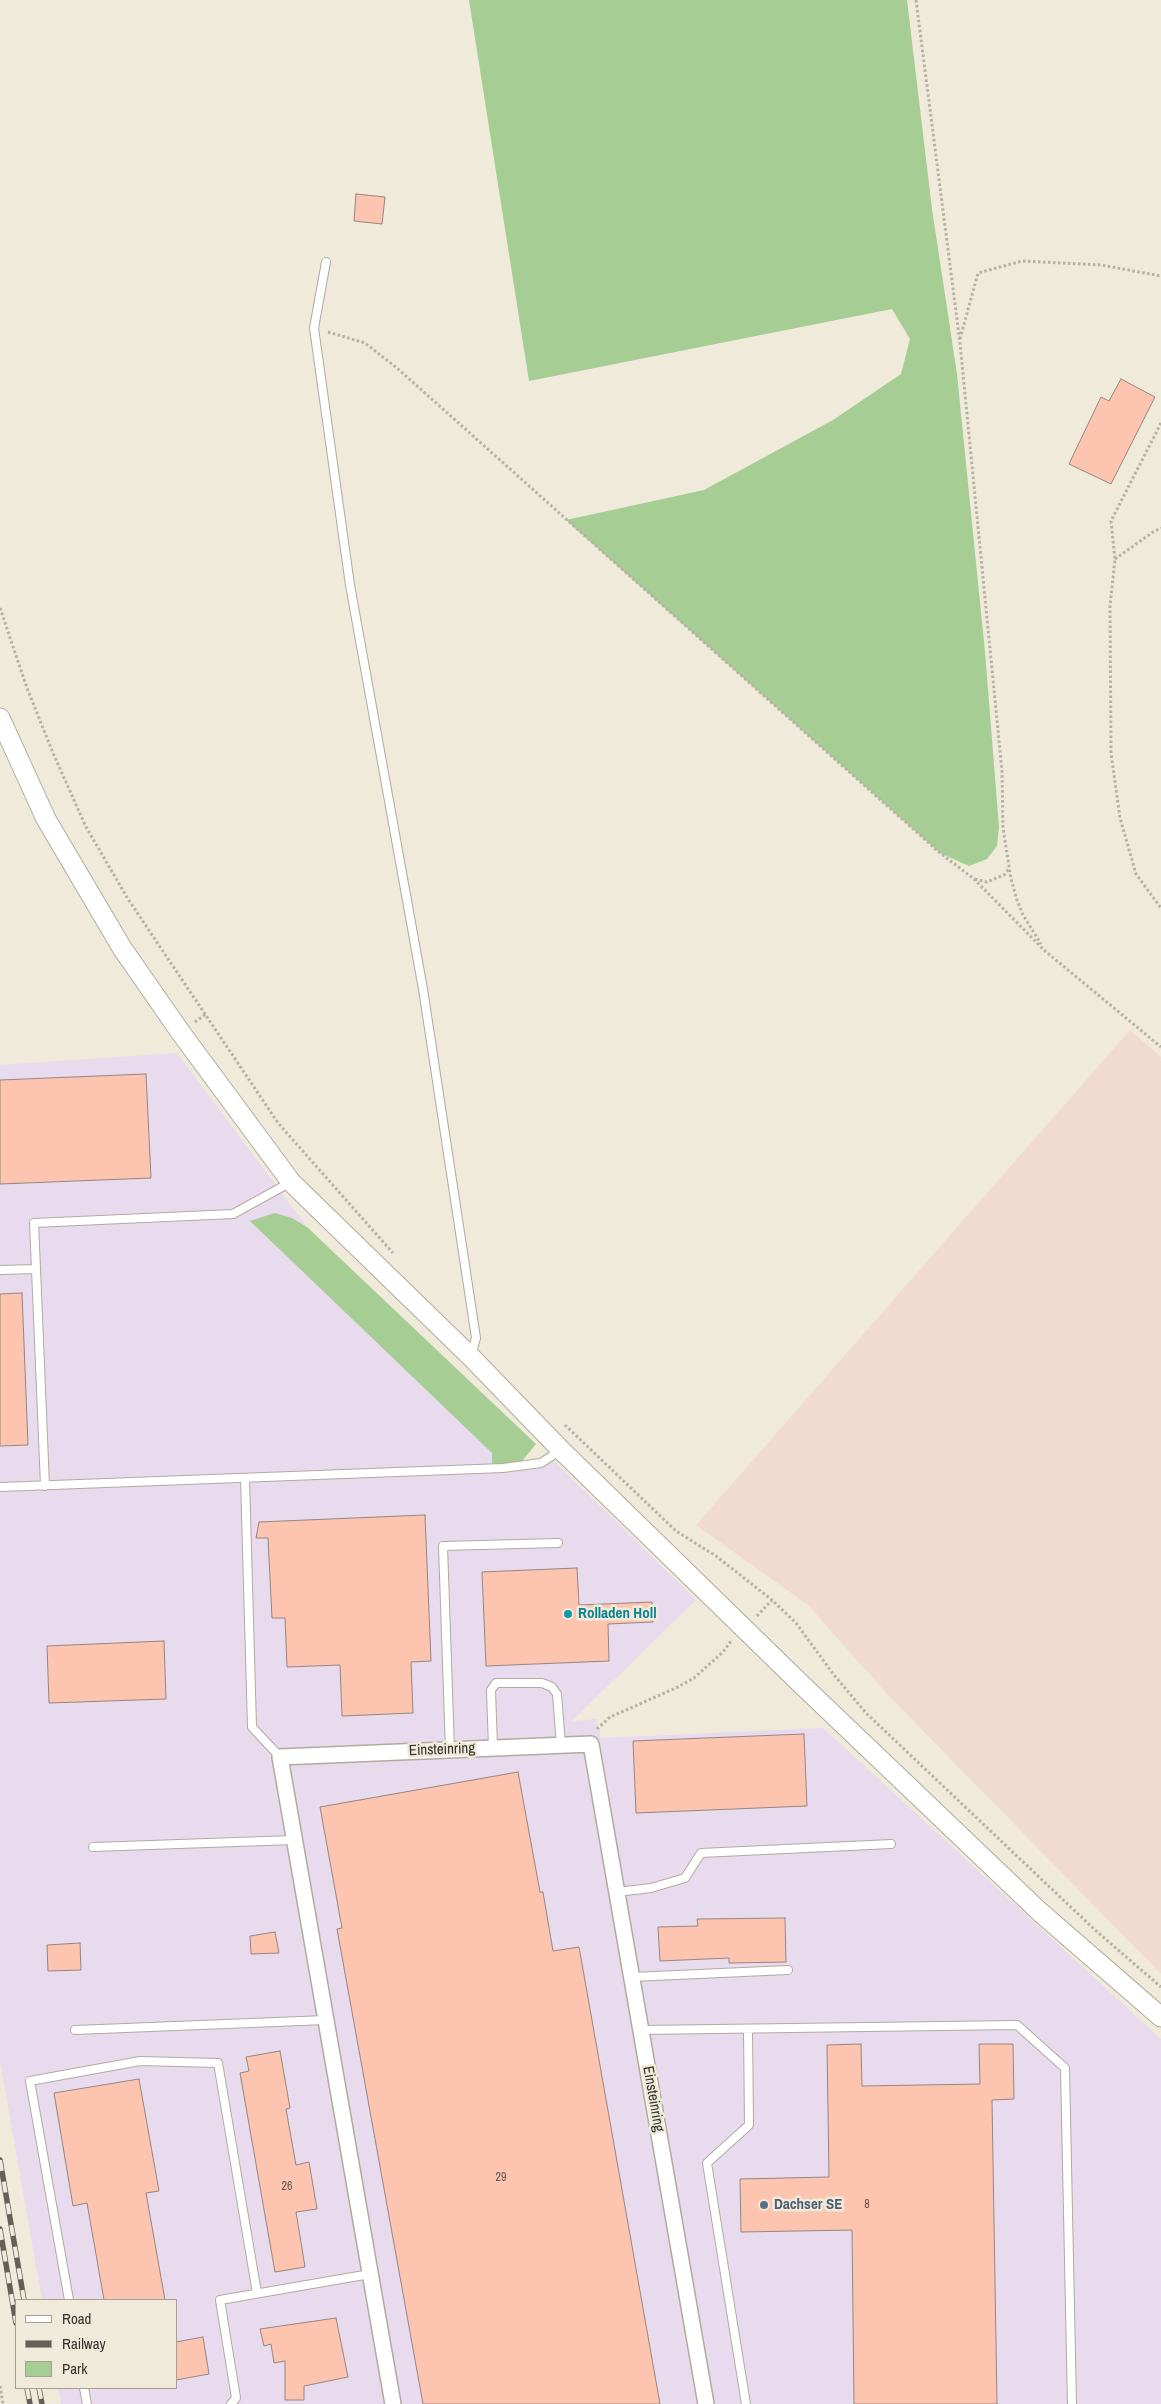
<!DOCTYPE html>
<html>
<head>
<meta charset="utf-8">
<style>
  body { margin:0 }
  #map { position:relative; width:1161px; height:2404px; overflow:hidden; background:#f0eada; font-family:"Archivo Narrow",sans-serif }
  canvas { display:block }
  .legend { position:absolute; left:15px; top:2299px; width:162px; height:90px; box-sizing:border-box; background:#f0eada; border:1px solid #a5a094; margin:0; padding:6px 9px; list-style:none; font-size:15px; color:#35322c }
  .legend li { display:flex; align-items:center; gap:10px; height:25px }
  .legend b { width:25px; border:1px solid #a5a094 }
</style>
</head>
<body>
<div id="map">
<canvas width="1161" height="2404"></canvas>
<ul class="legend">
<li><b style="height:6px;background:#fff"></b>Road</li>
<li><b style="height:6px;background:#646058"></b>Railway</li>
<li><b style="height:14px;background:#a6cd93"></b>Park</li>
</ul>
</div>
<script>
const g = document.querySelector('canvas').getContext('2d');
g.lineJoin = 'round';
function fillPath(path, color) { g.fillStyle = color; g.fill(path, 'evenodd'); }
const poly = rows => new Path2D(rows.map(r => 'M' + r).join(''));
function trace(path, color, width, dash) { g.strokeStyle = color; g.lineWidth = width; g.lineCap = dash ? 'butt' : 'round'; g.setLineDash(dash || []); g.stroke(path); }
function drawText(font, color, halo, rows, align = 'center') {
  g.font = font + ' "Archivo Narrow",sans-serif'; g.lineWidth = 5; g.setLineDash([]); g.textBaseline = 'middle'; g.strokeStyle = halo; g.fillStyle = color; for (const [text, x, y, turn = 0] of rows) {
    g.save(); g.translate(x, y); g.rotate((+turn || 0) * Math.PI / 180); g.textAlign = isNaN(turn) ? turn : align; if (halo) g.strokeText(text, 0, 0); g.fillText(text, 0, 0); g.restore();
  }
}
fillPath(poly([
  [177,1053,307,1227,292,1218,492,1453,492,1465,551,1458,696,1600,572,1721,597,1719,601,1738,823,1728,1161,2039,1161,2404,61,2404,58,2388,176,2388,176,2300,42,2300,0,2061,0,1065]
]), '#e8dbee');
fillPath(poly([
  [1130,1030,1161,1057,1161,1974,888,1695,808,1605,696,1525]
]), '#f1dbce');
fillPath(poly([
  [469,0,907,0,932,209,957,374,985,652,999,827,997,846,987,859,969,866,940,853,566,520,704,490,833,420,901,374,910,339,892,309,529,381],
  [275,1213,292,1218,307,1227,536,1444,522,1461,492,1465,492,1453,250,1221]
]), '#a6cd93');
const building = poly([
  [356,194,385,197,382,224,354,221,356,194],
  [1121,379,1155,397,1111,484,1069,464,1101,397,1109,401,1121,379],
  [146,1074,151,1178,0,1184,0,1080,146,1074],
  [22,1293,28,1445,0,1446,0,1294,22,1293],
  [425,1515,431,1661,411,1662,413,1713,342,1716,340,1665,287,1667,285,1618,272,1618,268,1538,256,1538,259,1522,425,1515],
  [577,1568,579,1605,652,1602,653,1622,608,1624,609,1661,486,1666,482,1572,577,1568],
  [164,1641,166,1699,49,1703,47,1646,164,1641],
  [804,1734,807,1806,636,1813,633,1741,804,1734],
  [518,1772,540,1892,543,1892,553,1951,579,1947,660,2404,423,2404,337,1929,342,1928,320,1807,518,1772],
  [785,1918,786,1962,729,1963,729,1958,660,1961,658,1927,698,1926,697,1919,785,1918],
  [275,1932,279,1953,251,1954,250,1936,275,1932],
  [80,1943,81,1970,48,1971,47,1945,80,1943],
  [861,2044,862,2086,980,2084,979,2044,1013,2044,1014,2099,992,2100,997,2404,854,2404,852,2230,741,2232,740,2179,829,2177,827,2045,861,2044],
  [280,2051,290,2108,286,2109,296,2165,309,2162,317,2209,296,2212,305,2267,275,2272,240,2073,249,2071,246,2057,280,2051],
  [139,2079,159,2191,146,2193,165,2300,104,2300,87,2203,73,2206,54,2093,139,2079],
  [336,2318,348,2377,304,2386,304,2400,285,2400,285,2361,274,2363,271,2344,264,2346,260,2329,336,2318],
  [203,2337,209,2374,176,2380,176,2342,203,2337]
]);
fillPath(building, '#fdc4b0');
trace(building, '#968680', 1);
const service = poly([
  [326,262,314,328,350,585,423,989,476,1338,471,1355],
  [36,1269,34,1223,233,1214,291,1182],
  [0,1270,36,1269,45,1486],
  [245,1478,252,1727,280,1757],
  [0,1487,503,1468,541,1463,561,1450],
  [493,1748,491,1690,496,1683,542,1683,552,1687,557,1694,561,1745],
  [450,1750,443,1546,558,1543],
  [93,1847,294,1840],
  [617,1892,651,1888,685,1878,701,1853,891,1844],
  [632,1977,788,1970],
  [75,2030,326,2020],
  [641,2030,1017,2025,1065,2068,1072,2404],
  [69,2300,30,2081,140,2061,218,2063,257,2293],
  [84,2388,87,2404],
  [231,2404,236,2398,220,2300,370,2274],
  [746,2404,707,2163,749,2125,748,2029]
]);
const minor = poly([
  [393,2404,280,1757,591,1744,706,2404]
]);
const tertiary = poly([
  [0,718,46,819,122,948,181,1033,291,1182,471,1357,561,1450,801,1684,1040,1912,1161,2017]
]);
trace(service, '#b2ab9d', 10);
trace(minor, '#b2ab9d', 18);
trace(tertiary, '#b2ab9d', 21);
trace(poly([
  [916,0,960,343,1002,771,1003,828,1011,879,1017,900,1023,915,1041,944],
  [328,332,365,343,397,368,940,853,974,879,1045,951,1161,1047],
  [960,339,978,273,1022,261,1101,265,1161,276],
  [1161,423,1111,521,1115,559,1110,606,1111,753,1120,818,1136,874,1161,908],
  [1115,559,1153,532,1161,528],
  [0,608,27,688,53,753,86,827,128,899,278,1123,393,1253],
  [975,879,987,882,1004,875,1009,869],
  [195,1022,206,1014],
  [565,1425,676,1531,716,1556,772,1600,796,1623,834,1675,866,1713,1095,1930,1161,1987],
  [757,1616,772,1600],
  [597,1729,610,1717,676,1688,694,1678,723,1652,731,1641],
  [0,2386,3,2404]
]), '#b7b1a5', 3, [2.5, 2.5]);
trace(service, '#fff', 8);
trace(minor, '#fff', 15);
trace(tertiary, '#fff', 19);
const rail = poly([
  [0,2160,24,2300],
  [0,2229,16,2323],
  [27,2388,30,2404],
  [39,2388,42,2404]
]);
trace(rail, '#646058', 5.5);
trace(rail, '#f0eada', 4, [11]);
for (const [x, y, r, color] of [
  [568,1614,5,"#0f9aa8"],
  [764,2205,5,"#5c6f8a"]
]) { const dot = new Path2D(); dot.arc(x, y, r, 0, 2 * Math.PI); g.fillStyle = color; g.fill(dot); trace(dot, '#f0eada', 2); }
drawText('12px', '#67564d', null, [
  ["29",501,2178],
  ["26",287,2187],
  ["8",867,2205]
]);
drawText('bold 15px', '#0d838f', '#f0eada', [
  ["Rolladen Holl",578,1614]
], 'left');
drawText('15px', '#35322c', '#f0eada', [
  ["Einsteinring",442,1750,-2],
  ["Einsteinring",653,2099,80]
]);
drawText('bold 15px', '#4e5e75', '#f0eada', [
  ["Dachser SE",774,2205]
], 'left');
</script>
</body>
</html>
